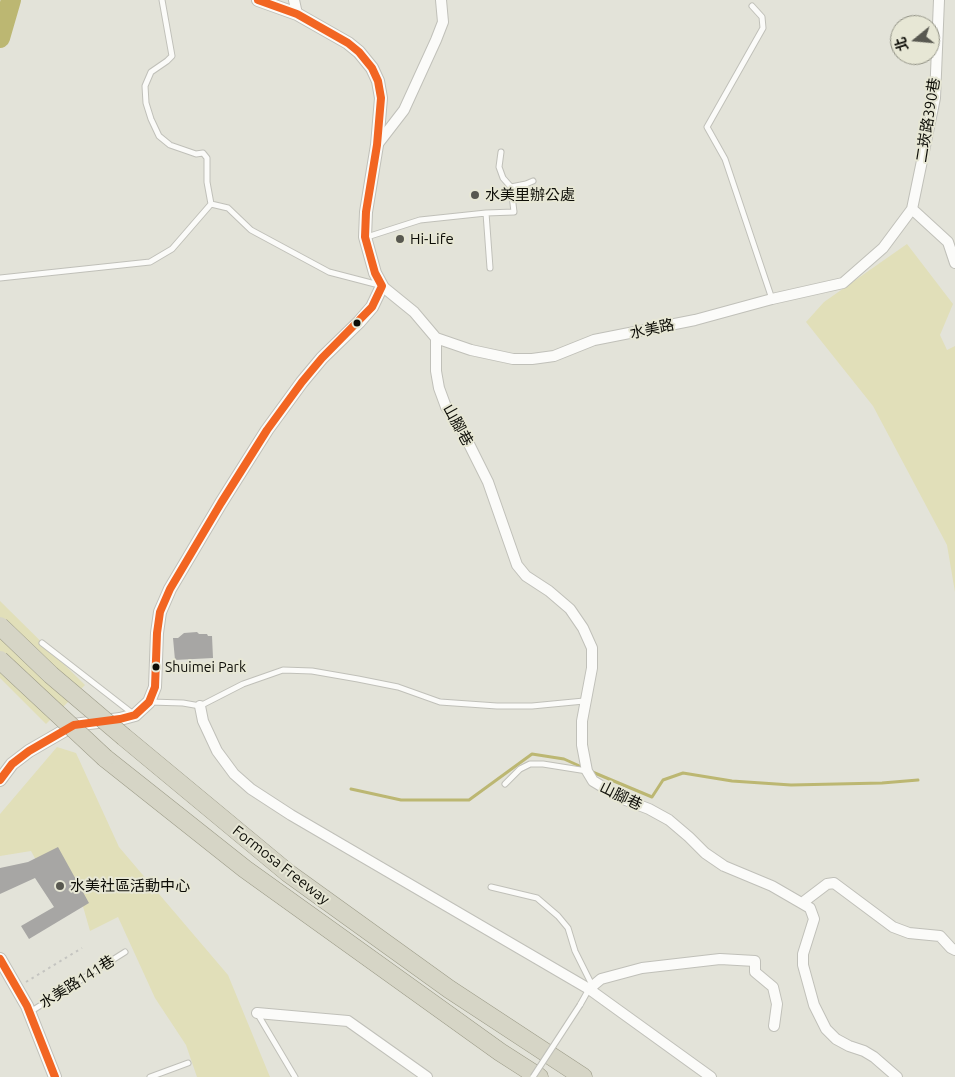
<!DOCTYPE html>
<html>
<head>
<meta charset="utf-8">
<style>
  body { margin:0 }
  #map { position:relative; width:955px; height:1077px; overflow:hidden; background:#e3e3d9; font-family:Ubuntu,"Noto Sans TC",sans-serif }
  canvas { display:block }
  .north { position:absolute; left:890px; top:15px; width:50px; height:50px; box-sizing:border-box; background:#e7e7d5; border:1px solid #909083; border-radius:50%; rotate:253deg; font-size:14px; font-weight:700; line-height:20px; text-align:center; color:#0d0d07 }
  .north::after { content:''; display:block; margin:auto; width:18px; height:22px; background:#585850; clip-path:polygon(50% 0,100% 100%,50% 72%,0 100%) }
</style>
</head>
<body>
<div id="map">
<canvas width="955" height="1077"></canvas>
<div class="north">北</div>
</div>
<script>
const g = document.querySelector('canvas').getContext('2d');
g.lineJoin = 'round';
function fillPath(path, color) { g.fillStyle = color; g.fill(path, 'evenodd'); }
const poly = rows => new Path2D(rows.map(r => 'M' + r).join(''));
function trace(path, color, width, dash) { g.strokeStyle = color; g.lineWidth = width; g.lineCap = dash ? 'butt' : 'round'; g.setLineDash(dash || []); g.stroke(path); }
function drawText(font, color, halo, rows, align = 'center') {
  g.font = font + ' Ubuntu,"Noto Sans TC",sans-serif'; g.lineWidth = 4; g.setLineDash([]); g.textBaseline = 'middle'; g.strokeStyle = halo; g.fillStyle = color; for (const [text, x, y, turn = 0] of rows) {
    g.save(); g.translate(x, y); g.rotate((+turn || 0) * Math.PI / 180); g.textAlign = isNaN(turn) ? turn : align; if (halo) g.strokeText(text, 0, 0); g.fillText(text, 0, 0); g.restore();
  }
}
fillPath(poly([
  [907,244,953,304,940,335,947,350,955,346,955,592,947,545,873,406,806,322,824,302],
  [0,601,85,685,46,724,0,678],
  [57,747,76,753,119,847,228,975,270,1077,197,1077,186,1045,155,998,118,917,90,931,80,896,42,871,31,851,0,856,0,814]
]), '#e1dfb9');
trace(poly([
  [590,771,652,797,663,780,683,773,732,781,791,785,882,783,918,780],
  [351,789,401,800,469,800,532,754,564,759,584,768]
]), '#bcb772', 3);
trace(poly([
  [0,38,11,0]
]), '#bcb772', 20);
fillPath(poly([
  [197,632,199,634,207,634,208,636,212,636,213,658,175,660,173,638,178,638,184,633],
  [58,847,89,903,29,939,21,926,54,907,35,878,0,894,0,868,28,862]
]), '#a7a6a4');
const service = poly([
  [162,0,172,56,167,61,151,72,145,86,146,103,151,119,159,136,170,145,196,154,203,153,207,158,207,182,211,204,228,208,251,230,329,272,379,285],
  [752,6,762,17,763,28,707,127,725,159,772,299],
  [511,187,526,184,533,181],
  [486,213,490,268],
  [367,237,420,220,486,213,514,212,511,187,503,178,499,167,501,152],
  [0,278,150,262,172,249,211,204],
  [42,643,132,713],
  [150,702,183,703,200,706,243,684,283,670,312,671,358,679,398,687,440,702,497,706,532,706,584,701],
  [505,784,520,769,530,764,543,764,587,771],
  [491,887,537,898,558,916,568,928,575,951,592,985],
  [580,1005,589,989],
  [30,1012,125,952],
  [257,1013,295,1077],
  [150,1077,188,1063]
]);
const minor = poly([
  [294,0,297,14],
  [377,145,404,110,436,40,443,22,441,0],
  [912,209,948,242,955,263],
  [382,286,414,312,436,338,471,350,513,359,532,359,554,356,594,340,695,320,772,299,843,283,883,248,912,209,935,98,939,0],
  [436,338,436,371,439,388,446,407,461,428,488,482,517,565,526,576,549,591,570,609,583,628,592,648,592,668,582,721,582,745,587,771,593,781,623,799,649,809,669,820,689,837,705,853,724,866,772,886,810,908,814,919,803,954,803,965,814,1005,826,1029,836,1039,849,1046,864,1051,874,1057,897,1077],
  [200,706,203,721,217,751,234,774,251,789,291,815,589,989,711,1077],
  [802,903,827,884,834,883,893,927,909,933,940,936,951,948,955,950],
  [589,989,601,979,642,968,720,959,755,961,755,972,773,987,777,1004,774,1026],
  [257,1013,348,1021,427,1077]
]);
const tertiary = poly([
  [0,780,12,764,29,751,74,725,120,719,135,715,149,702,155,687,157,633,160,612,170,589,221,503,267,430,302,382,322,358,359,322,372,307,382,286,375,273,365,237,366,212,377,145,381,98,378,81,372,68,359,52,348,43,297,14,258,0],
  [0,959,27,1006,55,1077]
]);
const motorway = poly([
  [124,737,288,873,449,989,583,1077],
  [105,758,245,869,500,1052,539,1077]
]);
trace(service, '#c0c0b9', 7);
trace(minor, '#c0c0b9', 12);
trace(tertiary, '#c0c0b9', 14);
trace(motorway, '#9d9c89', 19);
trace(poly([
  [26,982,82,948]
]), '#c4c4c0', 2, [2.5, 4]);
trace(service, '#fbfbf9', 5);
trace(minor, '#fbfbf9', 10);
trace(tertiary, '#fbfbf9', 12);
trace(motorway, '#d6d5c6', 18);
const serviceBridge = poly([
  [533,1077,580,1005]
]);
const motorwayBridge = poly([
  [0,626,51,675,124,737],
  [0,660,105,758]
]);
trace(serviceBridge, '#c0c0b9', 7, []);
trace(motorwayBridge, '#9d9c89', 19, []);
trace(serviceBridge, '#fbfbf9', 5);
trace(motorwayBridge, '#d6d5c6', 18);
trace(poly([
  [0,780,12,764,29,751,74,725,120,719,135,715,149,702,155,687,157,633,160,612,170,589,221,503,267,430,302,382,322,358,372,307,382,286,375,273,365,237,366,212,377,145,381,98,378,81,372,68,359,52,348,43,297,14,258,0],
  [0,959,27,1006,55,1077]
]), '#f26522', 8);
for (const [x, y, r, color] of [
  [475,195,5,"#585850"],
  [400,239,5,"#585850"],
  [357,323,4.5,"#0d0d07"],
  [156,667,4.5,"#0d0d07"],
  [60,886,5,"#585850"]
]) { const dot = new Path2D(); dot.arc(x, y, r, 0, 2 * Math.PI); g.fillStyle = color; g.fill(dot); trace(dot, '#e7e7d5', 2); }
drawText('14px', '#0d0d07', '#e7e7d5', [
  ["Shuimei Park",165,667]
], 'left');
drawText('15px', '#0d0d07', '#e7e7d5', [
  ["二崁路390巷",928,120,-81],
  ["水美路",652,329,-12],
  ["山腳巷",458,425,61],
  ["山腳巷",621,796,26],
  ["Formosa Freeway",281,865,38],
  ["水美路141巷",77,982,-32]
]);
drawText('15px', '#0d0d07', '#e7e7d5', [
  ["水美里辦公處",485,195],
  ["Hi-Life",410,239],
  ["水美社區活動中心",70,886]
], 'left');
</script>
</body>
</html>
